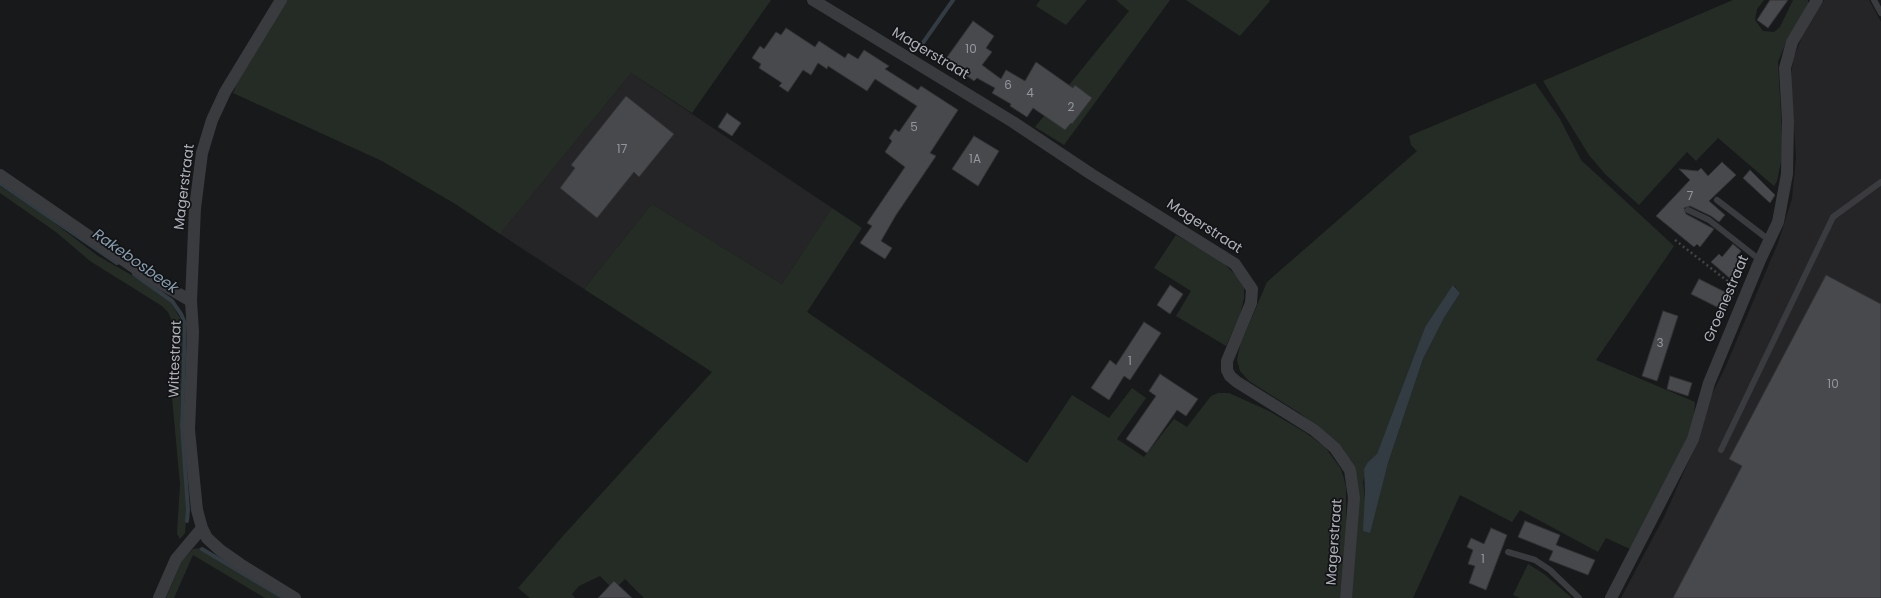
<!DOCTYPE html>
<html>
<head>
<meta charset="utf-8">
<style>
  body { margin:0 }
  canvas { display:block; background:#18191a }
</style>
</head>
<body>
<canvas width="1881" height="598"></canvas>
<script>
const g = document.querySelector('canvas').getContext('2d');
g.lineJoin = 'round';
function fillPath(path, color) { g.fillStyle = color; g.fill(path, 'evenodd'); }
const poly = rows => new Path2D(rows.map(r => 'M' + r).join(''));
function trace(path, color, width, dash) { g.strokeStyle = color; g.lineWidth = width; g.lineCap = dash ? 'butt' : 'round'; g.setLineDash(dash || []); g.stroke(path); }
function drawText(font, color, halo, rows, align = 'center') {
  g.font = font + ' Poppins,sans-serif'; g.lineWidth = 3.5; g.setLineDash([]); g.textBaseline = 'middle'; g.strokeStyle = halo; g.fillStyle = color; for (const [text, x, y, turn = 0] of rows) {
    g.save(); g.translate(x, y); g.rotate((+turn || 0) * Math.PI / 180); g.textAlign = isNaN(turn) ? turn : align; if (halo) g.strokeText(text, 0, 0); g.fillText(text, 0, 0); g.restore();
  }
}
fillPath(poly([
  [1824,0,1869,0,1881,22,1881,598,1621,598,1664,517,1698,440,1710,398,1725,368,1778,243,1792,199,1796,157,1791,77,1793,59,1802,37],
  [631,73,832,208,782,284,652,204,584,289,500,234]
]), '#252527');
fillPath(poly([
  [286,0,771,0,692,113,631,73,500,234,457,205,382,161,233,93,237,83],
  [1040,0,1087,0,1066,25,1036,6],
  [1116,0,1170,0,1064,145,1035,127,1129,11],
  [1186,0,1269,0,1270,1,1240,36],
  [1733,0,1764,0,1757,9,1755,20,1763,31,1774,32,1780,27,1793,0,1808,0,1808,5,1786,42,1778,62,1783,152,1777,181,1774,186,1718,138,1696,161,1687,152,1639,205,1606,175,1589,155,1543,81],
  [1535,83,1560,119,1581,160,1674,246,1596,360,1695,402,1694,417,1684,449,1630,549,1606,538,1598,552,1520,510,1512,522,1460,495,1413,598,1350,598,1356,474,1344,450,1336,441,1301,414,1249,381,1240,371,1237,360,1240,345,1267,282,1417,151,1411,145,1409,136],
  [1454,285,1460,293,1444,318,1423,359,1388,463,1369,532,1363,482,1368,462,1377,455,1425,327],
  [0,186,44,215,98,256,156,289,169,300,183,323,180,424,187,510,185,533,180,539,177,534,180,484,172,397,176,330,168,312,162,306,90,261,56,232,0,193],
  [652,204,782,284,832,208,862,228,807,312,1027,463,1072,395,1109,418,1132,388,1146,398,1117,439,1144,457,1174,419,1187,427,1211,396,1218,393,1229,393,1269,411,1306,433,1325,447,1341,469,1346,486,1346,527,1340,598,644,598,625,579,614,590,600,576,579,586,572,594,575,598,530,598,518,588,562,537,712,372,584,289],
  [1176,235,1220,260,1240,279,1244,285,1244,298,1240,315,1226,346,1176,316,1191,291,1154,268],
  [200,548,280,598,265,598,193,555,174,598,166,598,182,560,193,549],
  [1528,564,1544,574,1572,598,1520,598,1513,595]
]), '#252c25');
fillPath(poly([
  [1453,285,1460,293,1444,318,1423,359,1388,463,1370,533,1363,531,1365,494,1364,469,1368,462,1377,454,1425,327]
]), '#323c42');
trace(poly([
  [920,47,953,0],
  [0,183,117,263],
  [134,274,172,301,181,314,185,323,182,426,188,510,187,521],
  [202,549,284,598]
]), '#323c42', 4);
const building = poly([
  [1770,0,1788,0,1768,28,1757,20,1770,0],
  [973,21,994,36,986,48,992,52,982,65,1001,79,1006,70,1025,81,1036,62,1073,88,1075,85,1092,98,1072,124,1071,123,1065,130,1033,108,1027,117,1010,106,1011,104,992,93,995,88,977,78,974,81,945,60,973,21],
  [786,28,815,47,819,41,845,58,848,53,858,59,864,50,889,66,885,69,918,90,921,86,958,110,930,153,936,156,896,215,881,241,892,248,885,259,860,243,872,226,867,223,905,167,885,152,892,141,889,138,895,129,899,132,917,106,875,79,867,91,828,66,827,69,818,63,811,75,803,70,788,92,779,86,782,83,759,68,761,64,752,58,760,46,764,49,776,32,781,35,786,28],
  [626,96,674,134,639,177,634,172,597,218,560,188,575,168,571,165,626,96],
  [727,113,741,123,732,136,718,127,727,113],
  [974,136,999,151,978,186,952,169,974,136],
  [1722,162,1736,175,1709,201,1725,215,1719,222,1711,216,1690,206,1684,208,1686,214,1714,229,1700,247,1697,244,1694,247,1656,216,1690,180,1679,169,1698,171,1701,168,1708,176,1722,162],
  [1750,170,1775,195,1770,203,1743,178,1750,170],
  [1733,244,1741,251,1738,255,1742,259,1738,263,1743,267,1733,281,1711,262,1719,254,1722,257,1733,244],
  [1826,275,1881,304,1881,598,1673,598,1742,466,1729,459,1826,275],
  [1699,279,1733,296,1725,311,1691,294,1699,279],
  [1170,285,1183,294,1170,314,1157,305,1170,285],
  [1663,311,1678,316,1657,381,1642,376,1663,311],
  [1144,322,1161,333,1130,380,1124,376,1109,400,1091,388,1110,360,1116,365,1144,322],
  [1160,374,1198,399,1186,416,1177,410,1147,453,1126,439,1156,396,1149,391,1160,374],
  [1670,376,1692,383,1688,396,1667,389,1670,376],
  [1525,521,1560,535,1556,545,1595,560,1588,575,1549,560,1553,551,1518,537,1525,521],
  [1491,528,1507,535,1486,590,1469,583,1475,566,1468,564,1473,550,1467,547,1471,538,1484,544,1491,528],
  [614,581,632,598,598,598,614,581]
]);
fillPath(building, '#48494d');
trace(building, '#333336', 1);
trace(poly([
  [1675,240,1735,287]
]), '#404246', 2.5, [2, 3]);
trace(poly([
  [1874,0,1881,13],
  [1717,200,1769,240],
  [1688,210,1709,220,1760,260],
  [1721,450,1833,217,1881,182],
  [1508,552,1535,560,1550,570,1579,598]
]), '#3a3b3f', 6);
trace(poly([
  [281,0,225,92,212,120,202,153,195,208,191,301,193,332,189,430,197,510,202,528,207,538,220,550,240,564,295,598],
  [813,0,1013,122,1091,174,1235,264,1252,289,1251,303,1227,361,1227,370,1230,376,1237,382,1314,430,1335,448,1350,470,1354,498,1346,598],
  [0,175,138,270,191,301],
  [159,598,176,559,202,528],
  [1611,598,1693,439,1709,383,1760,260,1778,222,1787,174,1788,121,1785,68,1792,42,1817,0]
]), '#3a3b3f', 12);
drawText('12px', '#93969e', null, [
  ["10",971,50],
  ["6",1008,86],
  ["4",1030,94],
  ["2",1071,108],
  ["5",914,128],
  ["17",622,150],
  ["1A",975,160],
  ["7",1690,197],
  ["3",1660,344],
  ["1",1130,362],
  ["10",1833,385],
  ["1",1483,560]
]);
drawText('14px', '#acb0b9', '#131315', [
  ["Magerstraat",930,54,31],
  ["Magerstraat",185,187,-83],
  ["Magerstraat",1204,227,33],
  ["Groenestraat",1727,299,-67],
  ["Wittestraat",176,359,-88],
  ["Magerstraat",1335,542,-86]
]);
drawText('italic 15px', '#869eb1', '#131315', [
  ["Rakebosbeek",135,262,35]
]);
</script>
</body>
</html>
